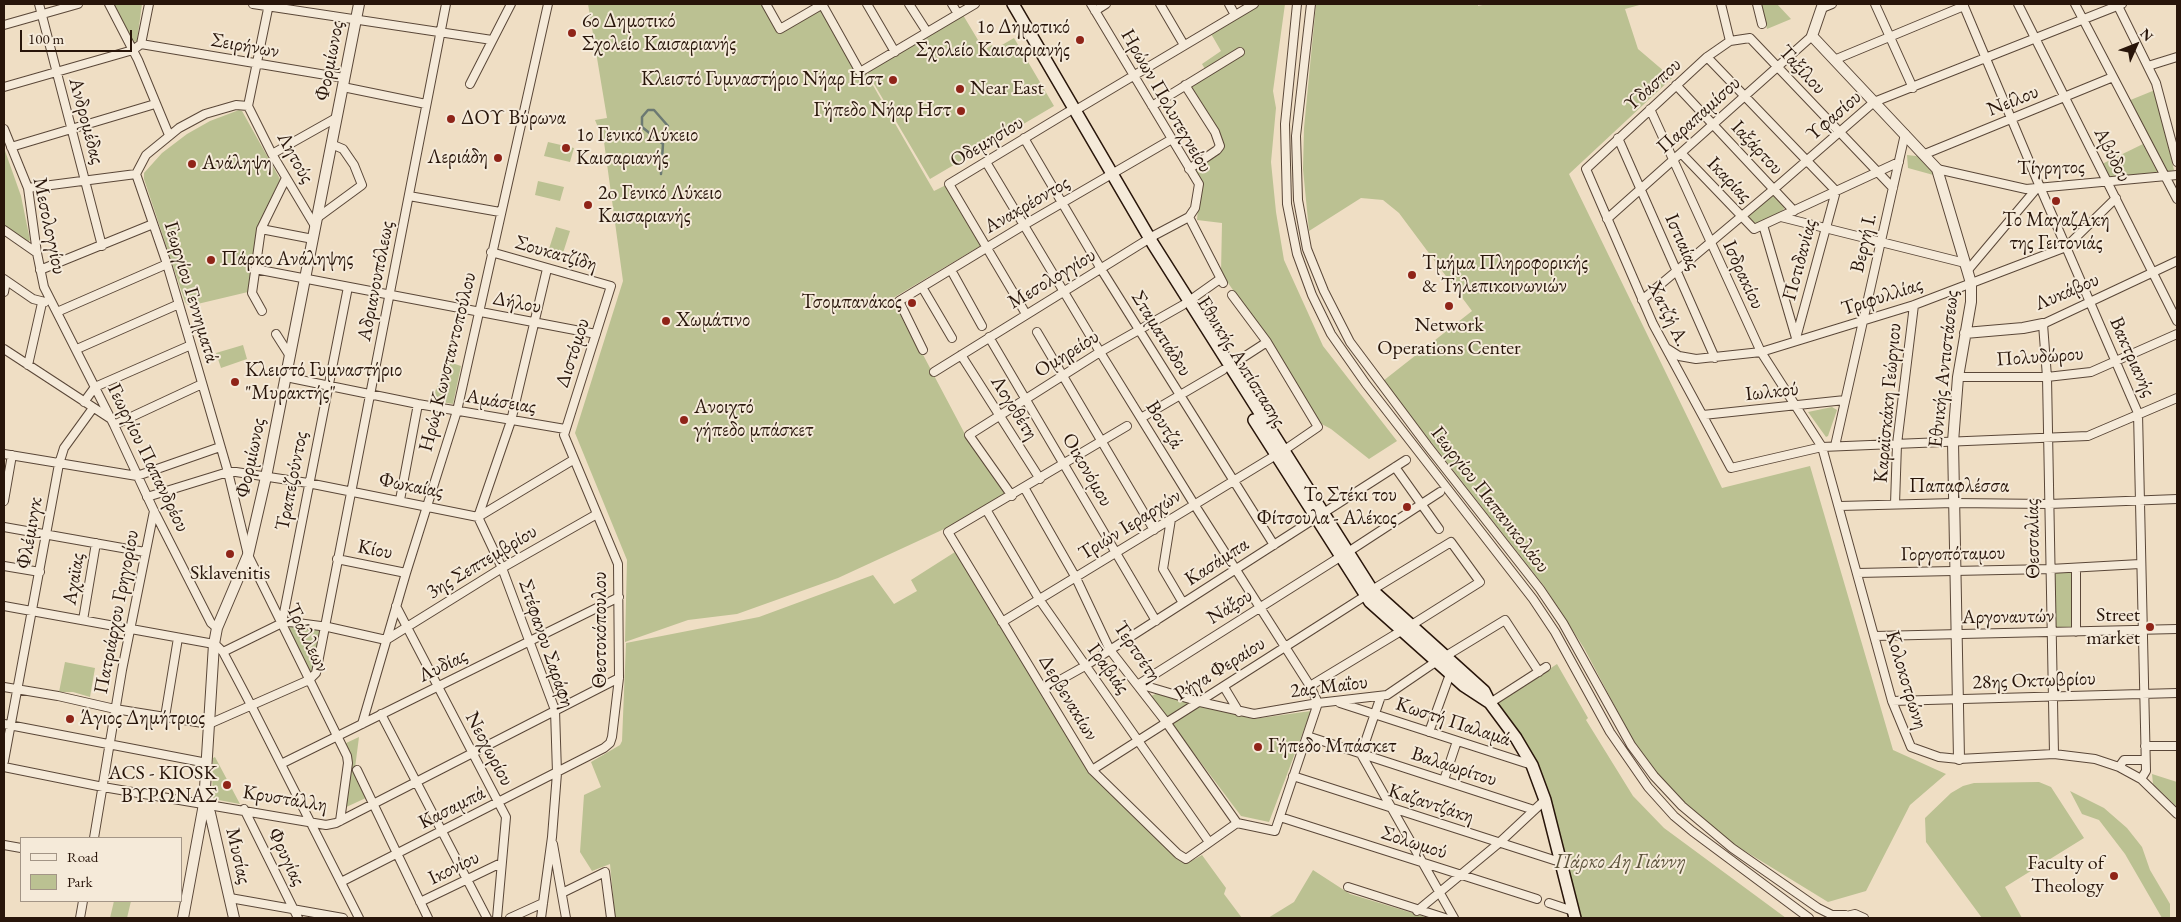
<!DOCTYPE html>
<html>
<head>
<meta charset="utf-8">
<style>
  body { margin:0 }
  #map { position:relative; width:2181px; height:922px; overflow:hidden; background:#efdec4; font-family:"EB Garamond",serif }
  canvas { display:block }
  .frame { position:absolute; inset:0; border:5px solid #28150a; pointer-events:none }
  .legend { position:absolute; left:20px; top:837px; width:162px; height:65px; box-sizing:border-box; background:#f5ead9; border:1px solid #a39586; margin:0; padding:6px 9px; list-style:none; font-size:15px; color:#28150a }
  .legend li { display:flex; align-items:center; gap:10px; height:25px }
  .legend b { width:25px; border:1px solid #a39586 }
  .north { position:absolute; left:2111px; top:20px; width:50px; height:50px; -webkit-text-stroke:4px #f5ead9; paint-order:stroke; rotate:46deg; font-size:14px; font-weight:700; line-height:20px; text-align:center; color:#28150a }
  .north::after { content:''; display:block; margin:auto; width:18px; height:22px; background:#28150a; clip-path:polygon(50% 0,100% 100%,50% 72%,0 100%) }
  .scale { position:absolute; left:20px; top:30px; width:112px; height:22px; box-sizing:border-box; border:2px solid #28150a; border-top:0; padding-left:6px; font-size:15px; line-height:18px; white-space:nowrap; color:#28150a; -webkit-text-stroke:4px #f5ead9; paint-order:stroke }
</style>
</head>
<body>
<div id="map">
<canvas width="2181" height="922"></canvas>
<div class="frame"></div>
<ul class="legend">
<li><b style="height:6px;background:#f5ead9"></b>Road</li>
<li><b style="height:14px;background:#bbc192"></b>Park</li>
</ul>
<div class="north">N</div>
<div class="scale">100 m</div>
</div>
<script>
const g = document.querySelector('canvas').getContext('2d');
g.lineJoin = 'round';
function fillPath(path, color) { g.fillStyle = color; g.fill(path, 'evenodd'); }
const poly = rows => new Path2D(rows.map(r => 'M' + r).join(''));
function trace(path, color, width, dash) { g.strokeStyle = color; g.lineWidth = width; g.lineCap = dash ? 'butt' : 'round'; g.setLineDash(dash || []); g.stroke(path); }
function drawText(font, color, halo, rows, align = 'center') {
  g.font = font + ' "EB Garamond",serif'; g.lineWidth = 4; g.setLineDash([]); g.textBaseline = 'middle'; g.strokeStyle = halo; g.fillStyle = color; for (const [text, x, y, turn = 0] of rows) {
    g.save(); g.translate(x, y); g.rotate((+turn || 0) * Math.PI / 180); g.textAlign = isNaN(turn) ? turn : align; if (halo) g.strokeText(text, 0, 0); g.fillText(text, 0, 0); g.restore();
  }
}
fillPath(poly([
  [114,4,142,4,137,41,131,43],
  [588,4,762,4,779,32,826,4,934,191,946,185,982,245,893,298,966,436,1007,495,942,530,838,578,737,614,688,620,625,642,627,560,575,433,623,281,604,142,595,120,607,118],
  [1261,4,1285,4,1273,91,1276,108,1271,162,1276,212,1284,260,1323,346,1397,441,1369,459,1331,429,1318,422,1269,341,1221,273,1222,223,1197,220,1200,184,1193,169,1221,148,1220,136,1189,87,1208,74,1202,64,1221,51,1210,32],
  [1316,4,1478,4,1478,6,1487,4,1643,4,1625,9,1638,49,1672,78,1569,174,1722,488,1810,466,1893,750,1946,774,1910,805,1866,891,1828,902,1735,845,1694,815,1663,783,1638,750,1584,648,1544,586,1383,381,1472,311,1399,213,1383,200,1361,198,1309,231,1303,169,1304,128],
  [1761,4,1777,4,1791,19,1767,29],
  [963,15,984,50,992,45,995,49,1014,38,1054,106,930,179,867,72],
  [2155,90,2174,170,2167,172,2128,101],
  [239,110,242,111,280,179,257,229,248,292,189,306,185,302,144,179,144,173,162,153,187,134,210,121],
  [548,142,574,148,570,162,544,156],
  [2143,144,2158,172,2109,177,2102,164],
  [4,148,21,196,30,240,28,242,4,227],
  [1907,155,1933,158,1937,176,1908,168],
  [538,181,564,187,560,201,535,195],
  [1774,195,1785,207,1784,209,1778,215,1757,224,1753,223,1748,215],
  [556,227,570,231,562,256,548,252],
  [243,345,247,359,221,368,216,353],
  [449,362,461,366,453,404,431,400],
  [1832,407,1837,410,1828,436,1826,437,1808,412],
  [955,552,1087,770,1177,859,1188,863,1202,855,1226,888,1224,894,1242,918,615,918,610,864,592,871,580,852,584,795,601,787,591,762,620,745,622,741,626,643,759,617,873,575,894,604,917,591,911,580],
  [2076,568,2076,632,2050,633,2050,569],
  [291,626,321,630,314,670,310,672,293,638,289,629],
  [65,662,95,668,90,697,73,692,59,692],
  [1557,664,1588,718,1586,720,1633,796,1664,828,1786,918,1577,918,1546,787,1534,757,1519,731,1498,703],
  [1160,692,1253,719,1311,711,1269,822,1241,816,1151,696],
  [359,737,355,768,368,797,342,809,349,763,344,744],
  [215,757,240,804,213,799,212,775,213,758],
  [2152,774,2177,782,2177,807,2153,784],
  [2039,782,2051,787,2084,838,2005,887,2022,918,1982,918,1926,842,1925,818,1951,793,1963,786,1974,783],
  [2070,791,2104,808,2127,828,2142,847,2150,870,2170,904,2170,918,2162,918,2125,854,2099,820,2082,814],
  [1313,870,1350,894,1429,918,1268,918,1294,902],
  [114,901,131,901,127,918,110,918]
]), '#bbc192');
trace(poly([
  [661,174,663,144,642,127,642,117,648,110,654,110,668,126]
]), '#6c7972', 2.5);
const minor = poly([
  [39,4,102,246],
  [109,4,138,60,169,135],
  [253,4,492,40],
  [766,4,780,29,823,4],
  [822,4,860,72,975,4],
  [867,4,895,52],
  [909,4,927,32],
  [952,4,958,14],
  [1160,4,1184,45],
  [1229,4,1235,15],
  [1297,4,1285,124,1287,204,1297,254,1312,295,1331,334,1366,384,1533,599,1555,632,1610,732,1648,787,1674,816,1692,831,1809,918],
  [1311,4,1296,136,1298,200,1307,249,1324,291,1350,342,1427,445,1540,589,1563,623,1631,745,1654,776,1682,806,1732,848,1818,908,1832,915,1845,915],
  [1721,4,1730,41],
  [1757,4,1762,24],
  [1875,4,1913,88],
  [1963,4,2040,187,2138,413,2146,771,2141,779],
  [2018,4,2177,321],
  [2075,4,2177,199],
  [2117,4,2156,83,2177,162],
  [1822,8,1832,4],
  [1095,11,1106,4],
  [4,25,78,4],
  [141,44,344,78],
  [1707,57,1836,191,1796,338],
  [1834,60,1964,6],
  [2148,66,2177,57],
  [470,84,511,4],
  [1185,85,1215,132,1220,146,1217,150,1189,169],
  [1676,85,1794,211],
  [4,87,133,50,141,44,149,4],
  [343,87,426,104],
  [248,106,236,105,205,114,179,128,146,155,136,174,167,264,191,345,228,472,248,555,347,756,348,763,340,821],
  [248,106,272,154,315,226],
  [248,106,269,4],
  [1152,106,1240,52],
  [1650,109,1761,352,1822,447,1892,701,1911,747,1939,757,1959,759,2054,754,2095,759,2119,767,2141,779,2177,814],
  [1076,110,1254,4],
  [4,129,28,188,37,253,44,287,114,425,154,511,211,623,217,628],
  [1024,138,1101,269,1274,545],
  [1618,138,1715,358],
  [11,147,155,104],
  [1681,153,1754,229,1899,162],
  [272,154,336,118],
  [1925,154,2113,77],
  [986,162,1100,352,1194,504,1310,686,1318,703,1275,831,1237,823,1186,859,1178,854,1092,770,948,532,1127,426],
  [1937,169,2026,189,2177,175],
  [28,188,136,174],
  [1893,188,1750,38,1730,41,1707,57,1586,169,1653,324,1731,468,1822,447,2088,436,2177,398],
  [409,196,500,212],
  [1189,217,1223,283],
  [1781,217,1965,263],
  [317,218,362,185,354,165,343,149,331,144],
  [1607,219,1812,36],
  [1763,225,1796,338],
  [261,229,313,239],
  [4,230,37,253],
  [255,269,596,334],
  [40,270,153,224],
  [951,270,982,326],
  [1968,270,2037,188],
  [4,279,33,299,45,302],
  [922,287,952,338],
  [4,292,6,281],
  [1232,295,1267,342,1318,427,1283,451],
  [1642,300,1774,189,1874,102,2122,4],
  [1189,301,1220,279],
  [262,311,252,293,261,229,286,178],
  [57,312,167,264],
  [1026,314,949,184,1068,112],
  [1037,332,1154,530],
  [276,334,290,356],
  [989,337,1156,621],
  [4,349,111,419],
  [77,349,179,304],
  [1668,349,1679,356,1696,359,1761,352,1914,305,2066,247,2116,198],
  [923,350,899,301,1024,225,1172,139],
  [961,355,1040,479],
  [28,365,42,303],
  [1230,366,1267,342],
  [934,372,1155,235,1189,217,1195,208,1199,184,1091,4],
  [286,377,418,404,565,429],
  [1958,377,2047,377,2091,372,2177,334],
  [84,402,95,387,191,345],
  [1703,415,1845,400],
  [1141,418,1223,370],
  [114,425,202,384],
  [1835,446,1905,134],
  [4,454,137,476,220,447],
  [1395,467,1439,529],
  [1025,489,1076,578,1110,650,1166,722,1237,823],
  [1012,496,969,435,1100,352,1183,305],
  [147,497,228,472,236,472,308,483,478,517,573,460],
  [400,500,418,404],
  [4,501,12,455],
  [1895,504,1897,444,1914,305],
  [1840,506,1954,503,2049,504,2177,499],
  [987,511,1039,599,1209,842],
  [1171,519,1163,569,1183,603],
  [4,527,145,552],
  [1348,552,1440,492],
  [337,559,406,573],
  [4,566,40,572],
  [2076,568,2076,632],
  [1857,573,2050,569,2140,564],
  [1372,590,1451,542,1480,582,1410,626],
  [4,606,214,644,218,647,223,652,252,707,359,918],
  [396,606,506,817,497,918],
  [83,620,96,543],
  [1002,622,1276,455],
  [282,623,348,287],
  [1875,636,2177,629],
  [386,640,502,568,597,514],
  [223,652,282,623,290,622,328,627,386,640],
  [1139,684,1200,702,1254,714,1318,703,1387,695,1431,665,1505,620,1539,672],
  [1139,684,1340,557],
  [1310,686,1401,631],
  [4,687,58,696,115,709,209,724,309,680,316,673,446,4],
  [1224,687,1239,712],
  [1044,689,1085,666,1406,460],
  [1381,696,1361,754,1454,918],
  [1892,701,2177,693],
  [1340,703,1532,765],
  [1490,703,1546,667],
  [381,714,487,918],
  [165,717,178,638],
  [4,724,207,763],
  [362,724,406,573,457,411,548,4],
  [1429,732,1450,674],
  [1307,736,1534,810],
  [2145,746,2177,746],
  [2054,754,2047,377,2043,324,2177,261],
  [4,761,59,464,64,448,93,408],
  [281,764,619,597],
  [4,767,103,787,326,825,336,823,619,678],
  [2119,767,2124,760,2145,760],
  [357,770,428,918],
  [1092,770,1365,596],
  [1293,776,1560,862],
  [1444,780,1457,741],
  [244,809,298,918],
  [1280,817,1537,899],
  [94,838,122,670,154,511],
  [553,844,566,918],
  [4,845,21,848],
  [341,882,604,748,610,743,612,737,619,678,618,564,564,435,611,286,491,252],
  [1348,887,1445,918],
  [562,893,605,872,611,918],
  [230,898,343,918],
  [420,902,501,863],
  [1549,903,1573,911],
  [1417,911,1499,843,1545,800],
  [1842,917,1855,914,1864,918],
  [80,918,83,901],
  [510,918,543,903],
  [541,918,552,837,557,773,555,710,502,568,478,517,511,421,547,269]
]);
const tertiary = poly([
  [1823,4,1812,36,1937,169,1971,283,1971,302,1958,377,1953,442,1959,759],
  [1965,333,2023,328,2043,324],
  [204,804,210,813,234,918],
  [183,918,204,804,214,644,217,628,248,555,266,477,359,4]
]);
const secondary = poly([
  [1013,4,1153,244,1372,590,1484,691,1490,703,1516,738,1532,765,1545,800,1575,918],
  [1254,420,1370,602,1464,686,1490,703]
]);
trace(minor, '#5a4738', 10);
trace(tertiary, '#5a4738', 12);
trace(secondary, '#28150a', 14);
trace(minor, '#f5ead9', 8);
trace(tertiary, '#f5ead9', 10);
trace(secondary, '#f5ead9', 11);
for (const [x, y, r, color] of [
  [572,33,5,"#8f2418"],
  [1080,40,5,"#8f2418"],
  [893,80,5,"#8f2418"],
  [960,89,5,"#8f2418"],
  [961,111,5,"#8f2418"],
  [451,119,5,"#8f2418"],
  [566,148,5,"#8f2418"],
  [498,158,5,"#8f2418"],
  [192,164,5,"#8f2418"],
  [2056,201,5,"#8f2418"],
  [588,205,5,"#8f2418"],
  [211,260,5,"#8f2418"],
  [1412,275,5,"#8f2418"],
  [912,303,5,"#8f2418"],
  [1449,306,5,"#8f2418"],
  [666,321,5,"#8f2418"],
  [235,382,5,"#8f2418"],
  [684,420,5,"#8f2418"],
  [1407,507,5,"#8f2418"],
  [230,554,5,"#8f2418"],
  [2150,627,5,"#8f2418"],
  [70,719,5,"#8f2418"],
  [1258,747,5,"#8f2418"],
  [227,785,5,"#8f2418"],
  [2114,876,5,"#8f2418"]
]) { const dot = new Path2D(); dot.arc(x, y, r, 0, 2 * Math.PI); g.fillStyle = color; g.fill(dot); trace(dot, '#f5ead9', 2); }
drawText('20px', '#28150a', '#f5ead9', [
  ["6ο Δημοτικό",582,22],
  ["Σχολείο Καισαριανής",582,45],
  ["1ο Δημοτικό",1070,28,"right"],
  ["Σχολείο Καισαριανής",1070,51,"right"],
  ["Κλειστό Γυμναστήριο Νήαρ Ηστ",883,80,"right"],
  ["Near East",970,89],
  ["Γήπεδο Νήαρ Ηστ",951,111,"right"],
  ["ΔΟΥ Βύρωνα",461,119],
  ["1ο Γενικό Λύκειο",576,136],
  ["Καισαριανής",576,159],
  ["Λεριάδη",488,158,"right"],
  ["Ανάληψη",202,164],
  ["2o Γενικό Λύκειο",598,194],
  ["Καισαριανής",598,217],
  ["Το ΜαγαζΑκη",2056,221,"center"],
  ["της Γειτονιάς",2056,244,"center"],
  ["Πάρκο Ανάληψης",221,260],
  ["Τμήμα Πληροφορικής",1422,264],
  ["& Τηλεπικοινωνιών",1422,287],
  ["Τσομπανάκος",902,303,"right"],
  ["Χωμάτινο",676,321],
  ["Network",1449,326,"center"],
  ["Operations Center",1449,349,"center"],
  ["Κλειστό Γυμναστήριο",245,371],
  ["\"Μυρακτής\"",245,394],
  ["Ανοιχτό",694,408],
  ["γήπεδο μπάσκετ",694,431],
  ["Το Στέκι του",1397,496,"right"],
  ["Φίτσουλα - Αλέκος",1397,519,"right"],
  ["Sklavenitis",230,574,"center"],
  ["Street",2140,616,"right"],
  ["market",2140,639,"right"],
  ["Άγιος Δημήτριος",80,719],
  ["Γήπεδο Μπάσκετ",1268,747],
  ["ACS - KIOSK",217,774,"right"],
  ["ΒΥΡΩΝΑΣ",217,797,"right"],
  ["Faculty of",2104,864,"right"],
  ["Theology",2104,887,"right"]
], 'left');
drawText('20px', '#28150a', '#f5ead9', [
  ["Σειρήνων",245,46,10],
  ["Φορμίωνος",330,61,-79],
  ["Ταξίλου",1802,70,47],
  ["Υδάσπου",1653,85,-42],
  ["Ηρώων Πολυτεχνείου",1166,101,60],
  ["Νείλου",2013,101,-22],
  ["Παραπαμίσου",1699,115,-42],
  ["Υφασίου",1834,116,-41],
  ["Ανδρομέδας",86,121,75],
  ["Οδεμησίου",987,142,-31],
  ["Ιαξάρτου",1757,148,47],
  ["Αβύδου",2112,155,63],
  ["Λητούς",295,158,61],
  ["Τίγρητος",2051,168,-1],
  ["Ικαρίας",1729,180,46],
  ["Ανακρέοντος",1027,205,-30],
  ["Μεσολογγίου",49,226,78],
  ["Ιστιαίας",1682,242,66],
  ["Βεργή Ι.",1864,243,-77],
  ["Σουκατζίδη",556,254,16],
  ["Ποτιδανίας",1800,260,-75],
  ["Ισδρακίου",1743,275,65],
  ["Μεσολογγίου",1052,279,-31],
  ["Αδριανουπόλεως",376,281,-79],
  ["Γεωργίου Γεννηματά",191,292,73],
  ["Λυκάβου",2067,292,-23],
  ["Τριφυλλίας",1882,297,-18],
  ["Δήλου",517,303,11],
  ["Χατζή Α.",1668,314,64],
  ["Σταματιάδου",1161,334,58],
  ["Διστόμου",573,353,-72],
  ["Ομηρείου",1067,354,-32],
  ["Πολυδώρου",2040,357,-4],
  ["Βακτριανής",2132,357,66],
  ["Ηρώς Κωνσταντοπούλου",448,362,-76],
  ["Εθνικής Αντίστασης",1241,362,58],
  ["Εθνικής Αντιστάσεως",1944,369,-84],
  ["Ιωλκού",1772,392,-6],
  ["Αμάσειας",501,402,9],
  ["Καραϊσκάκη Γεώργιου",1888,403,-85],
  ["Λογοθέτη",1014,408,58],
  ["Βουτζά",1164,425,58],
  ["Γεωργίου Παπανδρέου",148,458,64],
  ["Φορμίωνος",251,458,-78],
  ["Οικονόμου",1087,470,60],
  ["Τραπεζούντος",292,481,-79],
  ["Φωκαίας",411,486,11],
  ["Παπαφλέσσα",1959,487],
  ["Γεωργίου Παπανικολάου",1490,500,52],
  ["Τριών Ιεραρχών",1130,525,-32],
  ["Φλέμινγκ",30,533,-80],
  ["Θεσσαλίας",2033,539,-91],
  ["Κίου",375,550,11],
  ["Γοργοπόταμου",1953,554,-1],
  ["3ης Σεπτεμβρίου",482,562,-31],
  ["Κασάμπα",1217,562,-33],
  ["Αχαϊας",74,579,-81],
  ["Νάξου",1230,607,-32],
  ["Πατριάρχου Γρηγορίου",117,612,-79],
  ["Αργοναυτών",2008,617,-1],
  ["Θεοτοκόπουλου",601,630,-90],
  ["Τράλλεων",307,638,64],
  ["Στέφανου Σαράφη",546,644,71],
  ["Τερτσέτη",1137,652,56],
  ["Λυδίας",443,666,-26],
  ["Γραβιάς",1108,669,54],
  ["Ρήγα Φεραίου",1220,669,-32],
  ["Κολοκοτρώνη",1906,680,73],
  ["28ης Οκτωβρίου",2034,681,-2],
  ["2ας Μαΐου",1329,687,-7],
  ["Δερβενακίων",1068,698,59],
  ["Κωστή Παλαμά",1453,722,18],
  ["Νεοχωρίου",489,749,62],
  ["Βαλαωρίτου",1454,767,18],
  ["Κρυστάλλη",285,799,9],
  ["Καζαντζάκη",1431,804,18],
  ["Κασαμπά",452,808,-27],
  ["Σολωμού",1414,843,18],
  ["Μυσίας",238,856,77],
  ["Φρυγίας",286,857,64],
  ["Ικονίου",454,868,-26]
]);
drawText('italic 20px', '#5b513a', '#f5ead9', [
  ["Πάρκο Αη Γιάννη",1620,863]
]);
</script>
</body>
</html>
